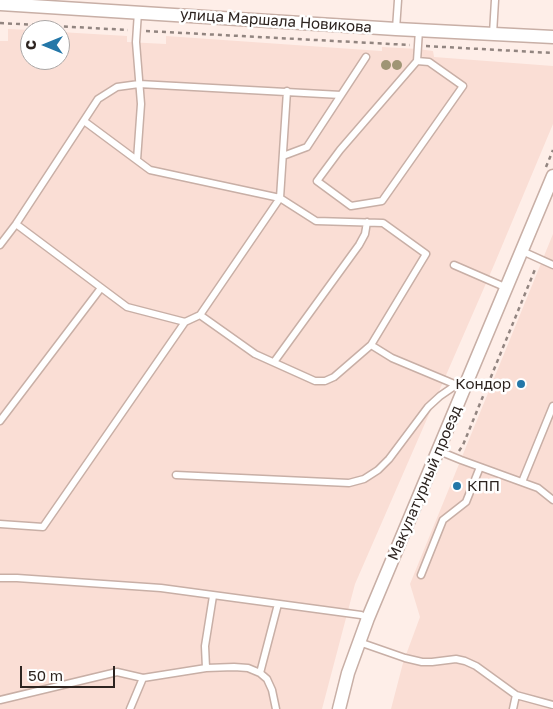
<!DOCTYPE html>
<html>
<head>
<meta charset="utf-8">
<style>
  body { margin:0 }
  #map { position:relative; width:553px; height:709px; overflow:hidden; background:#feeee8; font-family:"Golos Text",sans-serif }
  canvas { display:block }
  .north { position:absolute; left:20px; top:20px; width:50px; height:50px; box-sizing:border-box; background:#fff; border:1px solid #aba7a6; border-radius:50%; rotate:270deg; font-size:14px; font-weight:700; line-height:20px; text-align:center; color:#2d2420 }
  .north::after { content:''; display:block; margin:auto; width:18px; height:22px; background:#2477a8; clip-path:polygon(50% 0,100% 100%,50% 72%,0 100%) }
  .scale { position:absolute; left:20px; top:666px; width:95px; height:22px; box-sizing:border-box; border:2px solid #2d2420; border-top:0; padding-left:6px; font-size:15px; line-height:18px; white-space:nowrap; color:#2d2420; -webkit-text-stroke:4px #fff; paint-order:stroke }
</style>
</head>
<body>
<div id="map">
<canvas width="553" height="709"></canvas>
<div class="north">С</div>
<div class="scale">50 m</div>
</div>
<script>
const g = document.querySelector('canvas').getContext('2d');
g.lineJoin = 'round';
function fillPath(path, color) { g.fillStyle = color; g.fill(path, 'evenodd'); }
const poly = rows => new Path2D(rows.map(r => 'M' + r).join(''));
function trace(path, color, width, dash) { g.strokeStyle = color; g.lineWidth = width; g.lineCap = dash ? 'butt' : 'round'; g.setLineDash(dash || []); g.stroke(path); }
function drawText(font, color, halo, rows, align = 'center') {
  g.font = font + ' "Golos Text",sans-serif'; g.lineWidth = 5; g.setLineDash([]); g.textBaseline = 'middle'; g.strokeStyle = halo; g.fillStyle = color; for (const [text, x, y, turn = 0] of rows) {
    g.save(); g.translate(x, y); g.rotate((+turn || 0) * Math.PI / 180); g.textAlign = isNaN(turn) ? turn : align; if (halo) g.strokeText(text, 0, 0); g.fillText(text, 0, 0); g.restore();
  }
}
fillPath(poly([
  [8,29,30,30,30,60,60,60,60,32,127,36,127,42,166,44,166,36,381,51,382,51,382,47,418,49,433,51,434,57,553,66,553,124,494,265,355,584,322,709,0,709,0,41,8,41],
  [553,234,553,709,391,709,403,663,420,617,410,584]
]), '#faded5');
const service = poly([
  [396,29,398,0],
  [493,34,495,0],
  [417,61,429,62,463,86,382,201,351,206,317,181,340,150,417,61,419,30],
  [283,156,307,147,366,57],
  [137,160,141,104,136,42,138,12],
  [16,224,127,307,185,322,200,315,255,354,315,381,325,381,334,377,371,345,426,254,383,223,316,221,280,198,150,170,84,121],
  [0,245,16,224,98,99,117,87,139,84,341,95],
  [522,251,553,265],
  [454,265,507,288],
  [200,315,280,198,287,91],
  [371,345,392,358,459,386],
  [274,362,359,245,365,234,367,222],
  [0,421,101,288],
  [439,451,461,460,538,488,553,500],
  [176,475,349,483,364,479,378,470,389,459,428,407,440,396,456,385],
  [522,482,553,406],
  [0,524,43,527,185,322],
  [421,575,443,520,466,502,480,467],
  [0,578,17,578,161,588,361,615,368,618],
  [359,642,405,658,422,662,432,662,456,659,465,661,476,666,516,695,553,705],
  [206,668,205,646,213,596],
  [260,673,278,604],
  [0,700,117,672,143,678,206,668,234,667,248,668,260,673,267,679,272,690,276,709],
  [130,709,143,678],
  [513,709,516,695]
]);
const minor = poly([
  [0,4,396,29,553,37],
  [339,709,348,673,368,618,553,176]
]);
trace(service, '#c8afa6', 9);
trace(minor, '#c8afa6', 15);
trace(poly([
  [0,23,128,30],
  [146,31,410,45],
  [426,46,553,53],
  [546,167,553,150],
  [459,451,463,445,536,267]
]), '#928580', 2.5, [4, 4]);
trace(service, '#fff', 6);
trace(minor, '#fff', 12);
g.fillStyle = '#9f9575';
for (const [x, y] of [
  [386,65],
  [397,65]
]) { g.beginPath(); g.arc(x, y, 5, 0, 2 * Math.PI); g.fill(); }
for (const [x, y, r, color] of [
  [521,384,5,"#2477a8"],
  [457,486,5,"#2477a8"]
]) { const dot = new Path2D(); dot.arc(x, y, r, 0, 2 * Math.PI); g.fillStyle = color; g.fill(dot); trace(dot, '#fff', 2); }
drawText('15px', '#2d2420', '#fff', [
  ["улица Маршала Новикова",276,21,4],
  ["Макулатурный проезд",425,483,-67]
]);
drawText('15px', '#2d2420', '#fff', [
  ["Кондор",511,384],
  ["КПП",467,486,"left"]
], 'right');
</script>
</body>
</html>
